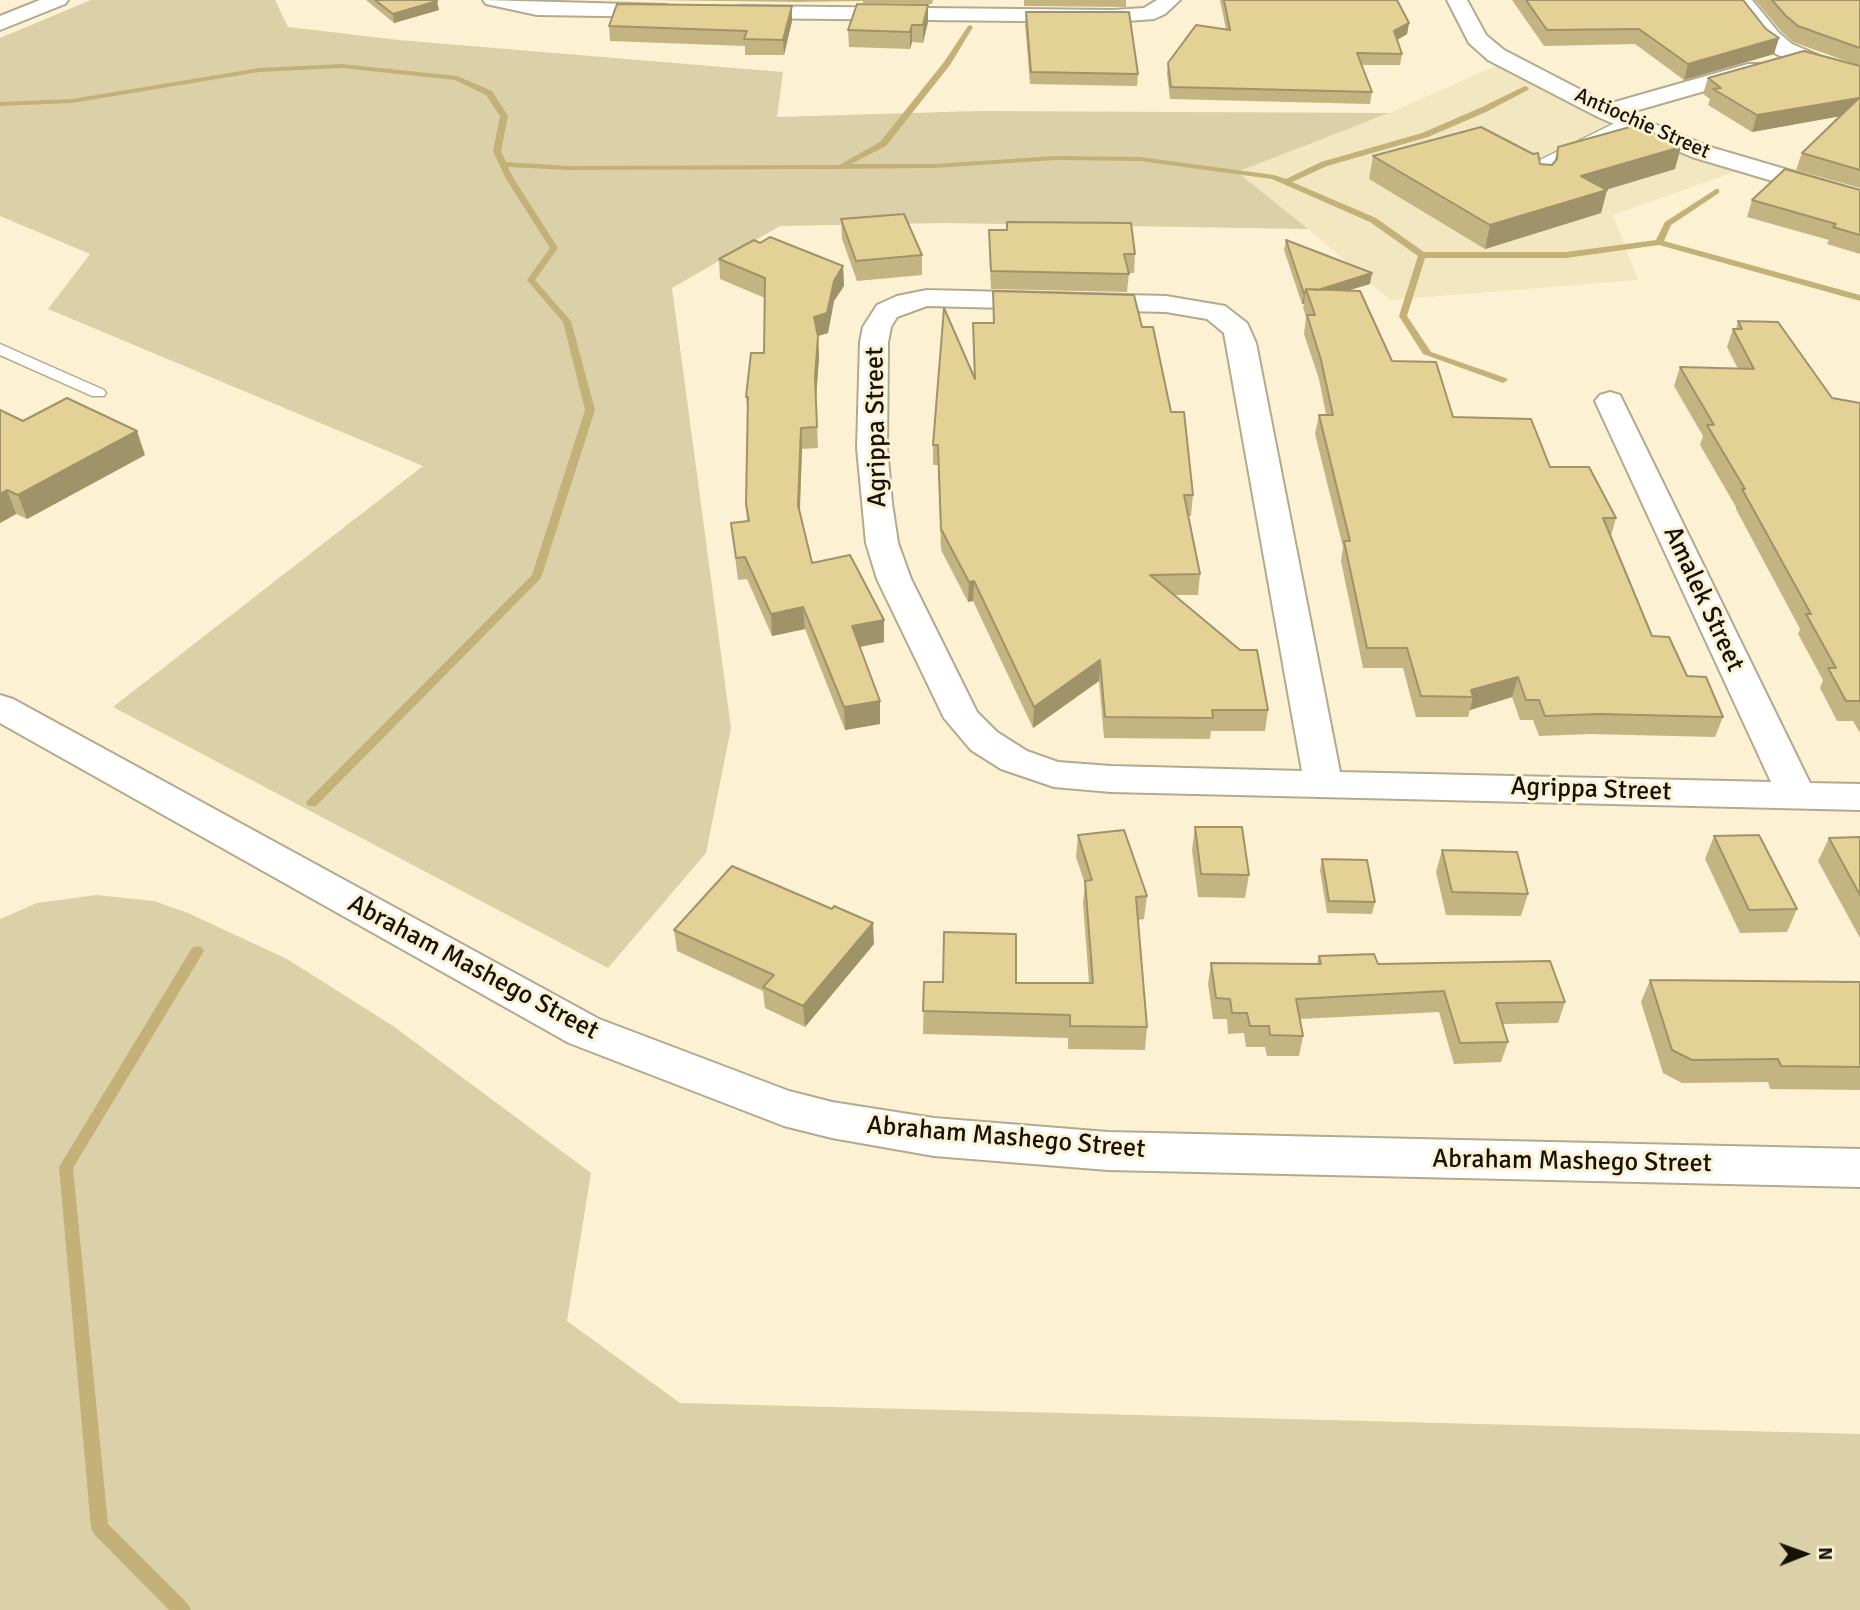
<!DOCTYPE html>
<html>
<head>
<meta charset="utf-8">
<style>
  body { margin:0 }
  #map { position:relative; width:1860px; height:1610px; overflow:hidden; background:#fcf2d3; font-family:Signika,sans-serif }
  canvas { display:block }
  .north { position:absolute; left:1769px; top:1519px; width:70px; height:70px; -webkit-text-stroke:5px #fcf2d3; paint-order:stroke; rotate:89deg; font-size:19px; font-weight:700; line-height:28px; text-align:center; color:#161208 }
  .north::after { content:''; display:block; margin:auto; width:24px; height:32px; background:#161208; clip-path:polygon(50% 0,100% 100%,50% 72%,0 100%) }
</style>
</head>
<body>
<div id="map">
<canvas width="1860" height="1610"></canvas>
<div class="north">N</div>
</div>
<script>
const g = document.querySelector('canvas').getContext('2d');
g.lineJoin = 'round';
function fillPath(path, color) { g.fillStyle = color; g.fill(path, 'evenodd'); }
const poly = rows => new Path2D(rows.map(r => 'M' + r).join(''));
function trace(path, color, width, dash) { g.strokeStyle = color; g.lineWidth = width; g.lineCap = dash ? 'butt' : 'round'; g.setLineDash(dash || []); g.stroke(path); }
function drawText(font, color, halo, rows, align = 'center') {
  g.font = font + ' Signika,sans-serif'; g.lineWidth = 6; g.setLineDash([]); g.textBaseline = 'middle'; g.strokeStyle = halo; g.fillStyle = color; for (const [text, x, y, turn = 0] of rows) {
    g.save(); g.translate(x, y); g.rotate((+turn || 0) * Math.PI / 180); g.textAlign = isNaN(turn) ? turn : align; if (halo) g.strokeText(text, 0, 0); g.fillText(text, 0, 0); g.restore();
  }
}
fillPath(poly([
  [1507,61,1748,167,1613,215,1638,280,1390,300,1308,229,1236,172,1389,113]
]), '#f2e7c1');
fillPath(poly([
  [91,0,275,0,288,27,399,40,783,72,777,117,978,111,1389,113,1237,172,1308,229,945,223,780,226,672,288,731,728,706,853,608,968,113,707,423,466,48,309,90,254,0,216,0,38],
  [96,895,154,901,188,913,287,959,393,1026,591,1173,567,1321,680,1403,1860,1434,1860,1610,0,1610,0,919,37,903]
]), '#dcd0a9');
fillPath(poly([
  [970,25,973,27,950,65,886,146,851,164,934,164,1056,156,1140,157,1274,175,1286,179,1321,162,1422,133,1480,108,1525,86,1529,88,1528,90,1486,112,1428,137,1327,166,1292,182,1376,218,1424,252,1566,252,1656,240,1665,222,1716,189,1719,189,1719,193,1671,225,1664,241,1860,295,1860,301,1659,245,1566,258,1425,258,1407,316,1431,352,1506,378,1508,380,1503,383,1423,354,1399,316,1418,256,1370,222,1272,179,1140,161,1056,160,934,168,829,169,568,170,508,167,514,179,558,248,535,280,571,321,595,410,541,578,316,806,308,806,306,803,308,800,532,575,585,410,563,322,527,280,550,248,506,179,493,151,500,116,486,95,455,80,342,68,259,72,72,103,0,106,0,102,72,99,259,68,342,64,457,76,492,91,508,116,501,151,506,162,568,166,839,165,880,142,944,62,968,26,970,25],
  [197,946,202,948,204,951,73,1168,108,1524,188,1604,191,1610,169,1610,94,1534,91,1528,59,1167,192,948,197,946]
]), '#c4b178');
const service = poly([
  [1627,117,1632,118,1632,124,1550,166,1549,182,1547,185,1537,185,1535,182,1538,161,1627,117],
  [0,344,104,390,106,393,104,396,92,396,0,355,0,344]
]);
const minor = poly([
  [483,0,666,5,673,7,677,11,673,15,666,17,537,15,486,4,483,0],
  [1157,0,1180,0,1165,14,1154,19,1113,22,740,18,733,16,729,12,733,8,740,6,1113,10,1144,8,1157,0],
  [1447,0,1467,0,1486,35,1504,50,1608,104,1748,64,1764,64,1767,69,1764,74,1628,113,1710,147,1860,191,1860,207,1692,157,1598,117,1488,60,1469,43,1447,0],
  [1731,0,1752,0,1779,33,1792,44,1822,57,1860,67,1860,81,1806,67,1776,54,1763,43,1731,0],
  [927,290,1166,296,1225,306,1247,323,1256,343,1340,772,1771,782,1595,401,1600,395,1610,392,1620,395,1810,783,1860,784,1860,810,1111,792,1054,787,1001,769,971,750,944,718,877,579,866,543,857,448,860,342,863,327,877,305,897,296,927,290],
  [927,306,1166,312,1207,319,1224,333,1302,771,1111,766,1058,762,1027,751,997,732,977,712,911,579,898,543,892,503,887,448,888,342,891,327,897,317,927,306]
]);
const tertiary = poly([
  [40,0,68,0,65,4,0,30,0,16,40,0]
]);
const secondary = poly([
  [0,695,13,699,599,1019,789,1091,832,1102,934,1118,1108,1132,1860,1149,1860,1187,1108,1170,934,1156,832,1138,784,1126,569,1043,0,723,0,695]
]);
trace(service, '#b3aa8d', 3);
trace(minor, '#b3aa8d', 4);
trace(tertiary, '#b3aa8d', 4);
trace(secondary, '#b3aa8d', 4);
fillPath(service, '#fff');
fillPath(minor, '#fff');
fillPath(tertiary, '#fff');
fillPath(secondary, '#fff');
fillPath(poly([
  [366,0,435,0,439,10,394,23],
  [648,0,933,0,932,4,863,3,863,1,797,2],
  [1024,0,1126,0,1126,7,1024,6],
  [1220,0,1397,0,1409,23,1407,34,1397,40,1402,54,1400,65,1362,65,1372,92,1370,104,1170,99,1167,74,1168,63,1226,29],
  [1512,0,1743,0,1774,54,1684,80,1635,44,1544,46],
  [1755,0,1860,0,1860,66,1793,42,1781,31],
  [928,5,928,22,923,43,912,42,910,49,849,47,848,30],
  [792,6,792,21,784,55,745,55,745,46,610,41,609,26],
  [1026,12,1138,74,1137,86,1030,84,1025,24],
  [1860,66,1860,188,1796,170,1802,153,1839,116,1752,132,1708,105,1710,99,1703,94,1708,78],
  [1558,147,1675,169,1606,190,1607,190,1601,213,1485,249,1369,179,1373,156,1552,165,1554,163],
  [1860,190,1860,254,1827,244,1829,240,1747,217,1752,200],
  [841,219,922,255,922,275,857,281,842,239],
  [989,230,1135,254,1134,273,1129,273,1127,292,991,289,989,248],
  [1286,240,1370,284,1348,290,1392,361,1453,417,1550,467,1616,518,1611,536,1652,636,1723,717,1715,737,1591,734,1539,736,1533,720,1520,720,1512,697,1470,710,1468,717,1416,717,1403,668,1363,668,1341,561,1343,547,1315,434,1319,415,1326,415,1319,379,1304,334,1306,317,1303,307,1304,304,1302,304,1284,250],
  [719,259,843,266,844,286,834,301,828,333,818,336,819,357,816,398,818,448,802,449,800,512,812,563,884,642,860,647,880,701,880,724,845,730,805,629,772,636,747,579,738,580,731,523,747,521,746,504,748,418,746,397,764,353,765,298,720,279],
  [993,291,1142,327,1171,412,1193,495,1191,516,1188,516,1200,574,1198,595,1174,595,1268,710,1265,731,1211,731,1210,739,1104,738,1099,681,1033,728,973,601,968,602,941,550,938,465,933,465,933,445,974,375,973,323,993,323],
  [1738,321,1832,398,1860,403,1860,733,1853,721,1837,721,1820,688,1823,680,1798,634,1800,629,1736,509,1736,507,1700,445,1703,436,1674,386,1680,367,1738,369,1727,347,1733,329,1736,329],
  [0,410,23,421,145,455,27,519,16,514,0,523],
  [1195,827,1249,875,1245,898,1198,897,1192,850],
  [1078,835,1147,896,1144,919,1138,920,1147,1027,1145,1050,1068,1049,1068,1038,923,1034,924,982,1089,983,1083,903,1085,884,1076,857],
  [1714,836,1797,909,1787,932,1740,933,1705,859],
  [1860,837,1860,938,1818,861,1829,838],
  [1442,850,1528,894,1521,916,1446,915,1436,872],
  [1322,859,1375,902,1372,914,1327,913,1320,870],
  [674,930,874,944,805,1027,765,1008,763,991,677,951],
  [1319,956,1378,964,1565,1002,1558,1023,1502,1024,1508,1042,1501,1062,1454,1064,1439,1012,1300,1019,1303,1036,1299,1056,1267,1056,1265,1047,1246,1047,1244,1033,1228,1034,1227,1019,1213,1019,1208,984,1211,963,1317,964],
  [1650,980,1860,982,1860,1090,1770,1089,1768,1082,1682,1083,1663,1073,1641,1002]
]), '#c4b481');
fillPath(poly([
  [437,1,439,10,394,23,393,14],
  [928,5,928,22,923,43,923,25],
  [792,6,792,21,784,55,783,40],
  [1409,23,1407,34,1392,43,1394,31],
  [912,25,912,42,910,49,910,32],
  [1779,38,1774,54,1684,80,1688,64],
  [1859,98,1853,114,1752,132,1757,115],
  [1681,147,1675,169,1575,199,1581,176],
  [1607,190,1601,213,1485,249,1490,225],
  [843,266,844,286,834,301,828,333,814,337,814,317],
  [1372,273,1370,284,1310,302,1307,293],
  [1305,293,1304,304,1302,304,1304,294],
  [818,336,819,357,816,398,815,377],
  [801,428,802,449,799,526,798,505],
  [137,431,145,455,27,519,18,495],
  [7,490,16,514,0,523,0,494],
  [974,581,973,601,968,602,969,582],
  [803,607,805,629,772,636,771,614],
  [884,620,884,642,853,648,852,626],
  [1100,660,1099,681,1033,728,1034,707],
  [1518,677,1512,697,1470,710,1473,697,1471,690],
  [880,701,880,724,845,730,844,707],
  [873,923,874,944,805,1027,803,1006]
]), '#a09269');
const building = poly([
  [375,0,435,0,437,1,393,14,375,0],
  [1224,0,1397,0,1409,23,1394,31,1402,54,1357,53,1372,92,1171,87,1168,63,1196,25,1230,30,1224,0],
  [1526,0,1743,0,1766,29,1779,38,1688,64,1639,29,1547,30,1526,0],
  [1772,0,1860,0,1860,48,1798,26,1786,16,1772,0],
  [617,4,792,6,783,40,744,39,747,31,609,26,617,4],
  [857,4,928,5,923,25,912,25,910,32,848,30,857,4],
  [1026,12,1129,12,1138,74,1031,72,1026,12],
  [1804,51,1860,66,1860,170,1802,153,1859,98,1757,115,1713,89,1721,88,1708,78,1804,51],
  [1637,125,1681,147,1581,176,1607,190,1490,225,1373,156,1481,127,1533,154,1538,153,1540,164,1552,165,1557,159,1558,147,1637,125],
  [1785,169,1860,190,1860,235,1833,227,1836,224,1752,200,1785,169],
  [904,214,922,255,856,261,841,219,904,214],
  [1007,222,1131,223,1135,254,1124,254,1129,274,991,271,989,230,1007,230,1007,222],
  [770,237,843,266,834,281,827,313,814,317,818,336,815,377,817,427,801,428,798,505,812,563,850,555,884,620,852,626,880,701,844,707,803,607,771,614,745,557,736,558,731,523,749,521,746,504,748,397,746,397,751,353,764,353,765,278,719,259,754,240,760,243,770,237],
  [1286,240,1372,273,1318,290,1306,289,1305,293,1304,294,1286,240],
  [1306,289,1360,291,1392,361,1436,362,1453,417,1531,419,1550,467,1589,467,1616,518,1603,518,1652,636,1669,637,1687,676,1706,677,1723,717,1598,714,1545,716,1539,700,1526,700,1518,677,1471,690,1473,697,1421,696,1407,648,1367,648,1344,541,1350,541,1319,415,1333,415,1321,360,1307,315,1315,315,1306,289],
  [993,291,1134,295,1142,327,1153,327,1171,412,1184,412,1193,495,1184,495,1200,574,1150,575,1240,650,1257,650,1268,710,1212,710,1213,718,1105,717,1100,660,1034,707,974,581,969,582,941,529,938,445,933,445,944,308,975,379,973,323,994,323,993,291],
  [1738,321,1778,322,1832,398,1860,403,1860,701,1846,701,1828,668,1836,668,1806,614,1811,614,1742,489,1745,489,1707,425,1714,425,1680,367,1754,369,1733,329,1742,329,1738,321],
  [67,398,137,431,18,495,7,490,0,494,0,410,23,421,67,398],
  [1195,827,1242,827,1249,875,1201,874,1195,827],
  [1124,830,1147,896,1136,897,1147,1027,1070,1026,1070,1015,923,1011,924,982,943,982,944,932,1016,934,1016,983,1093,983,1085,881,1092,880,1078,835,1124,830],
  [1759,835,1797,909,1749,910,1714,836,1759,835],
  [1860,837,1860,895,1829,838,1860,837],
  [1442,850,1517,852,1528,894,1452,892,1442,850],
  [1322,859,1367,860,1375,902,1329,901,1322,859],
  [732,866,832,909,834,906,873,923,803,1006,763,987,774,975,674,930,732,866],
  [1374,954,1378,964,1550,961,1565,1002,1496,1003,1508,1042,1460,1043,1444,991,1296,999,1303,1036,1270,1035,1269,1026,1250,1026,1247,1013,1232,1013,1230,999,1216,998,1211,963,1321,964,1319,956,1374,954],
  [1650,980,1860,982,1860,1067,1781,1066,1778,1059,1692,1060,1672,1050,1650,980]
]);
fillPath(building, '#e4d196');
trace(building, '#a09269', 2);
drawText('21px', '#161208', '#fcf2d3', [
  ["Antiochie Street",1642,124,24]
]);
drawText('26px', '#161208', '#fcf2d3', [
  ["Agrippa Street",877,427,-91],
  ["Amalek Street",1703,599,65],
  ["Agrippa Street",1591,790,2],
  ["Abraham Mashego Street",473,968,28],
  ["Abraham Mashego Street",1006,1138,5],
  ["Abraham Mashego Street",1572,1162,1]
]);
</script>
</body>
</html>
